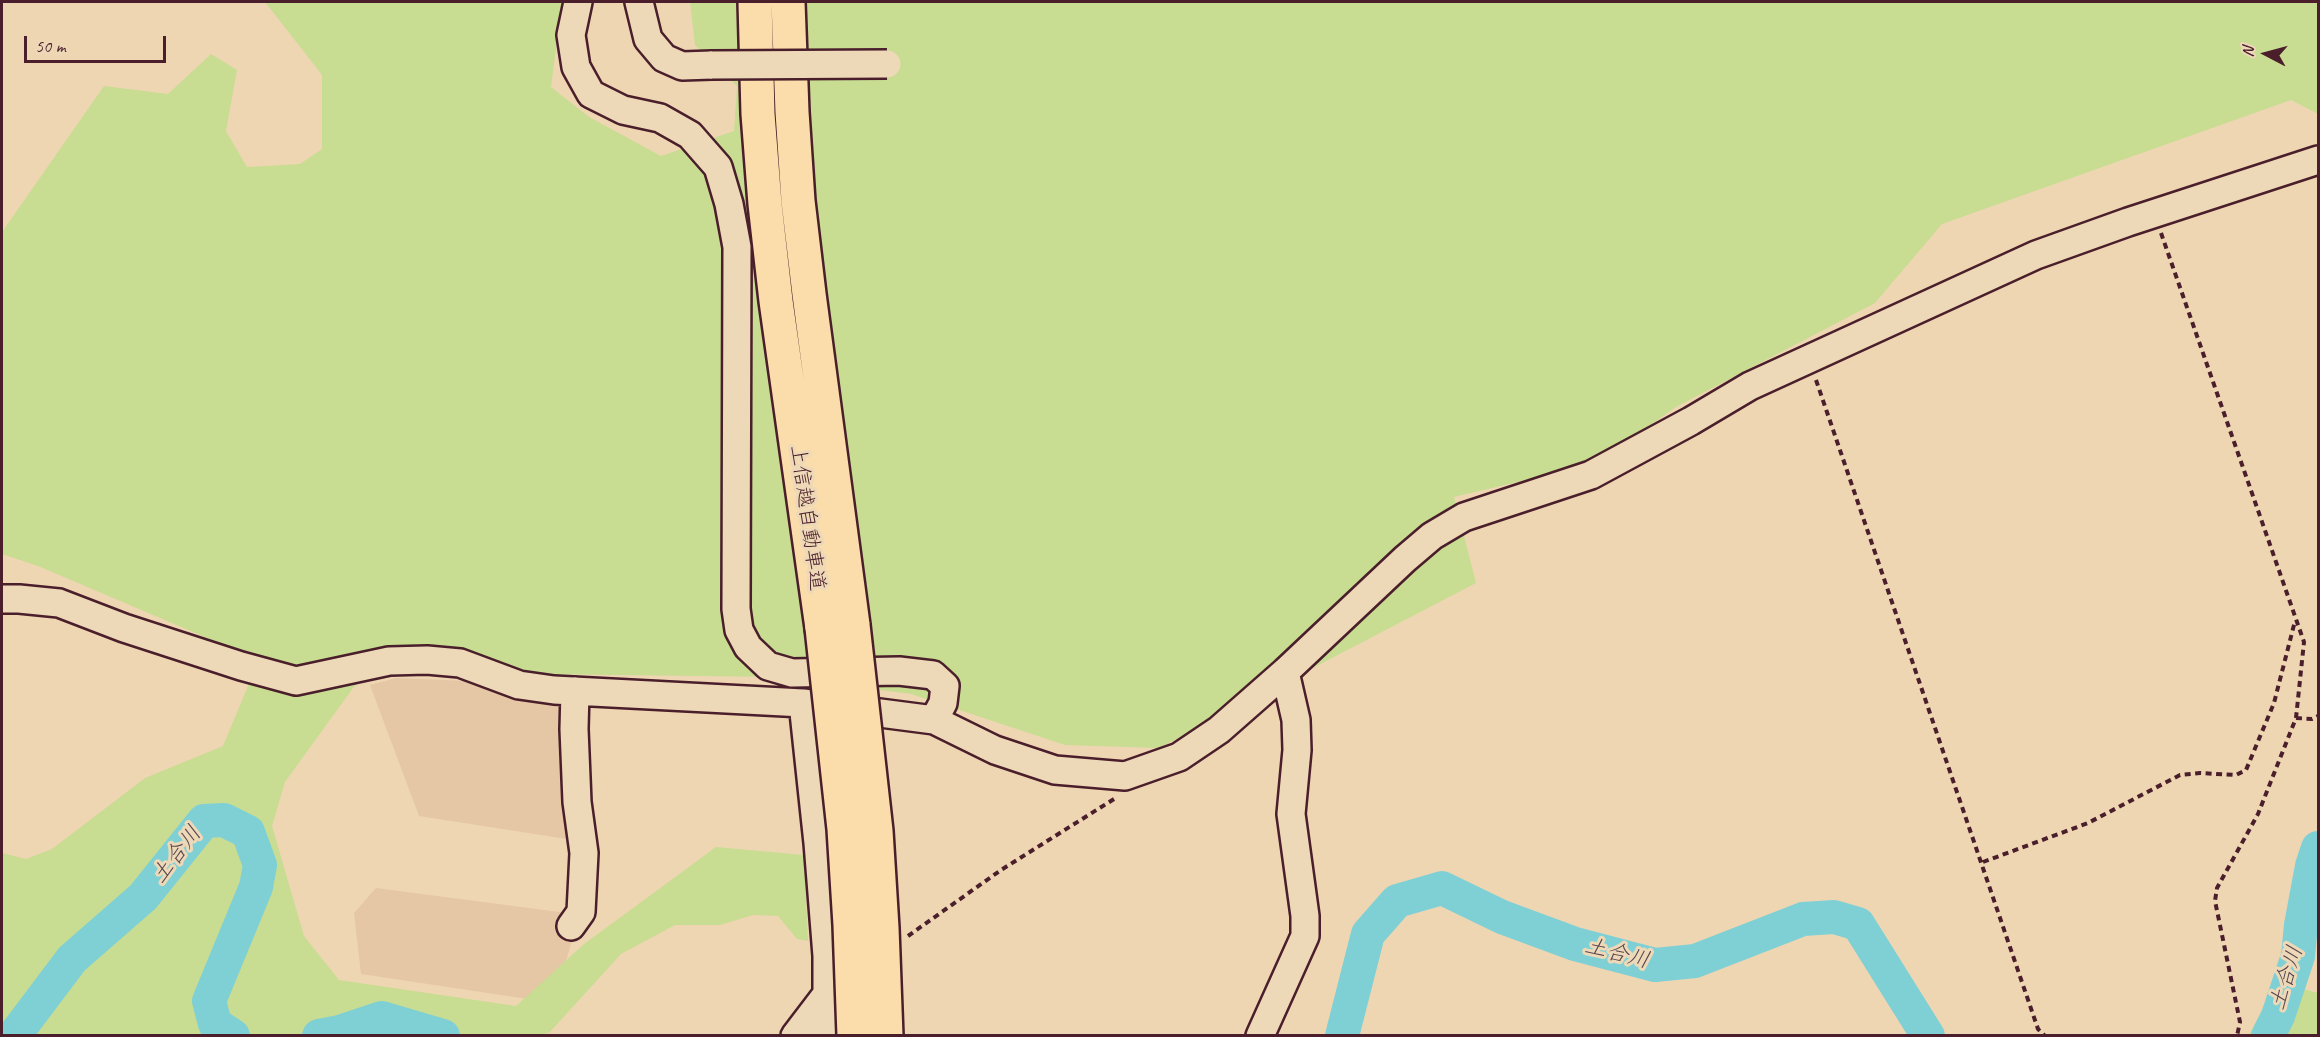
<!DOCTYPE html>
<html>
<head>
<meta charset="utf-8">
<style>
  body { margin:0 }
  #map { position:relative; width:2320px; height:1037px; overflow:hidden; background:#efd6b3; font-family:Caveat,sans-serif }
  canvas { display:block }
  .frame { position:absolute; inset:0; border:3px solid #4a1f2b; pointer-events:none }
  .north { position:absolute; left:2236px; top:24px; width:60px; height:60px; -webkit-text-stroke:4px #edd8b7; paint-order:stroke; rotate:276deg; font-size:16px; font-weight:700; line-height:24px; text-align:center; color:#4a1f2b }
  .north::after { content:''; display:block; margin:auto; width:21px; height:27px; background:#4a1f2b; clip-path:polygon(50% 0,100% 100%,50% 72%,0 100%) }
  .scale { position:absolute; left:24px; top:36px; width:142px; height:27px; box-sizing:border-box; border:3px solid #4a1f2b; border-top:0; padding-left:8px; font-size:18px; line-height:21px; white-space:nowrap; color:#4a1f2b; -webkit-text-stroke:4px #edd8b7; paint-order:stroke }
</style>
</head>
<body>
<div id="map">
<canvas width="2320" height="1037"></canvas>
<div class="frame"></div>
<div class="north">N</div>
<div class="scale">50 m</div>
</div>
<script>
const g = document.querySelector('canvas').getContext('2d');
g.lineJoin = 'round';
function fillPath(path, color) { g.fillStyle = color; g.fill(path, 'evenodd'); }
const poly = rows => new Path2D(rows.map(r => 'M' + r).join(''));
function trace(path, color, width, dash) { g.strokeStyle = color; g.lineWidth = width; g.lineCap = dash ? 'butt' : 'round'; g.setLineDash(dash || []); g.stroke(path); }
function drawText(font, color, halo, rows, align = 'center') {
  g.font = font + ' Caveat,"Klee One",sans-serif'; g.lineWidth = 6; g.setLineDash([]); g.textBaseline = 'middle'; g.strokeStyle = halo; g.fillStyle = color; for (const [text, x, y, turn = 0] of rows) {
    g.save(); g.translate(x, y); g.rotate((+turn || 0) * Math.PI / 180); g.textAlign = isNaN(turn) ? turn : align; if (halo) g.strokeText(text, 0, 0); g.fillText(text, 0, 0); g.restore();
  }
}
fillPath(poly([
  [396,678,468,681,518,700,567,703,573,840,419,816,370,685],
  [376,888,567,913,572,940,554,1003,361,974,354,913]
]), '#e5c7a6');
fillPath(poly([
  [265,2,562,2,551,87,589,117,661,156,734,131,737,86,695,45,690,2,2318,2,2318,114,2291,100,1942,224,1875,303,1676,407,1594,464,1454,497,1476,583,1159,748,1065,745,911,694,778,677,534,674,395,650,353,688,285,782,272,826,304,936,339,980,516,1006,584,944,716,847,804,855,808,941,797,939,778,916,753,915,720,925,675,925,621,954,549,1033,535,1035,2,1035,2,853,26,859,52,849,145,778,223,746,248,686,247,655,38,566,2,554,2,232,104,86,168,94,211,54,237,70,226,131,247,167,300,164,322,149,322,75],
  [2296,987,2318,993,2318,1035,2249,1035,2269,997]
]), '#c8dc92');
trace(poly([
  [14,1036,72,959,143,897,204,821,224,820,248,832,260,865,256,887,209,1001,215,1024,233,1036],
  [319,1036,340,1032,382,1018,443,1036],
  [1342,1036,1368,934,1397,901,1442,888,1502,917,1575,944,1655,965,1695,961,1803,919,1834,917,1858,924,1928,1036],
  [2268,1036,2278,1016,2298,956,2301,925,2312,866,2318,848]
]), '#7fd0d5', 34);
const minor = poly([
  [578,2,571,35,576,67,591,94,623,110,660,118,690,135,718,167,729,204,737,247,736,609,739,630,748,647,768,666,792,673,899,671,933,675,945,686,943,703,934,720],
  [639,2,648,39,664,58,682,66,712,65],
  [2,599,19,599,59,603,124,628,241,666,296,681,389,661,427,660,460,663,519,685,554,690,803,703,934,720,995,750,1055,770,1125,776,1179,757,1219,730,1285,672,1405,559,1432,536,1464,517,1591,475,1691,421,1750,386,2036,255,2128,222,2318,160],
  [803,703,818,843,827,956,827,1036],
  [571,926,581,912,584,853,577,802,574,729,575,691],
  [795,1036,827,994],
  [1260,1036,1305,936,1305,916,1291,814,1297,750,1296,720,1285,672]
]);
const highway = poly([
  [755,2,758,114,765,204,776,301,822,628],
  [788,2,792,112,798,201,809,294,853,625]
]);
trace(minor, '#4a1f2b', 32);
trace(highway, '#4a1f2b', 38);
trace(poly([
  [2161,233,2304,642,2296,718,2258,814,2217,888,2215,901,2240,1022,2237,1036],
  [1816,380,2038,1029,2045,1036],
  [2296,718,2312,719,2318,716],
  [1983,862,2088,823,2180,775,2200,773,2236,775,2246,770,2274,703,2295,621],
  [908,936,1001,870,1114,799]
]), '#4a1f2b', 4, [6, 4.5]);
trace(minor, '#edd8b7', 27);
trace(highway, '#fbddab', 33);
const minorBridge = poly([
  [712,65,887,64]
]);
const highwayBridge = poly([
  [853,625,876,831,882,928,886,1036],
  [822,628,844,829,850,925,854,1036]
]);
trace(minorBridge, '#4a1f2b', 32, []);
trace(highwayBridge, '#4a1f2b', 38, []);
trace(minorBridge, '#edd8b7', 27);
trace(highwayBridge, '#fbddab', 33);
drawText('21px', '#4a1f2b', '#edd8b7', [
  ["上信越自動車道",807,518,82]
]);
drawText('italic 22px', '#55424d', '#edd8b7', [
  ["土合川",177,855,-52],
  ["土合川",1617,954,14],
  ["土合川",2287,978,-73]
]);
</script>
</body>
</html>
